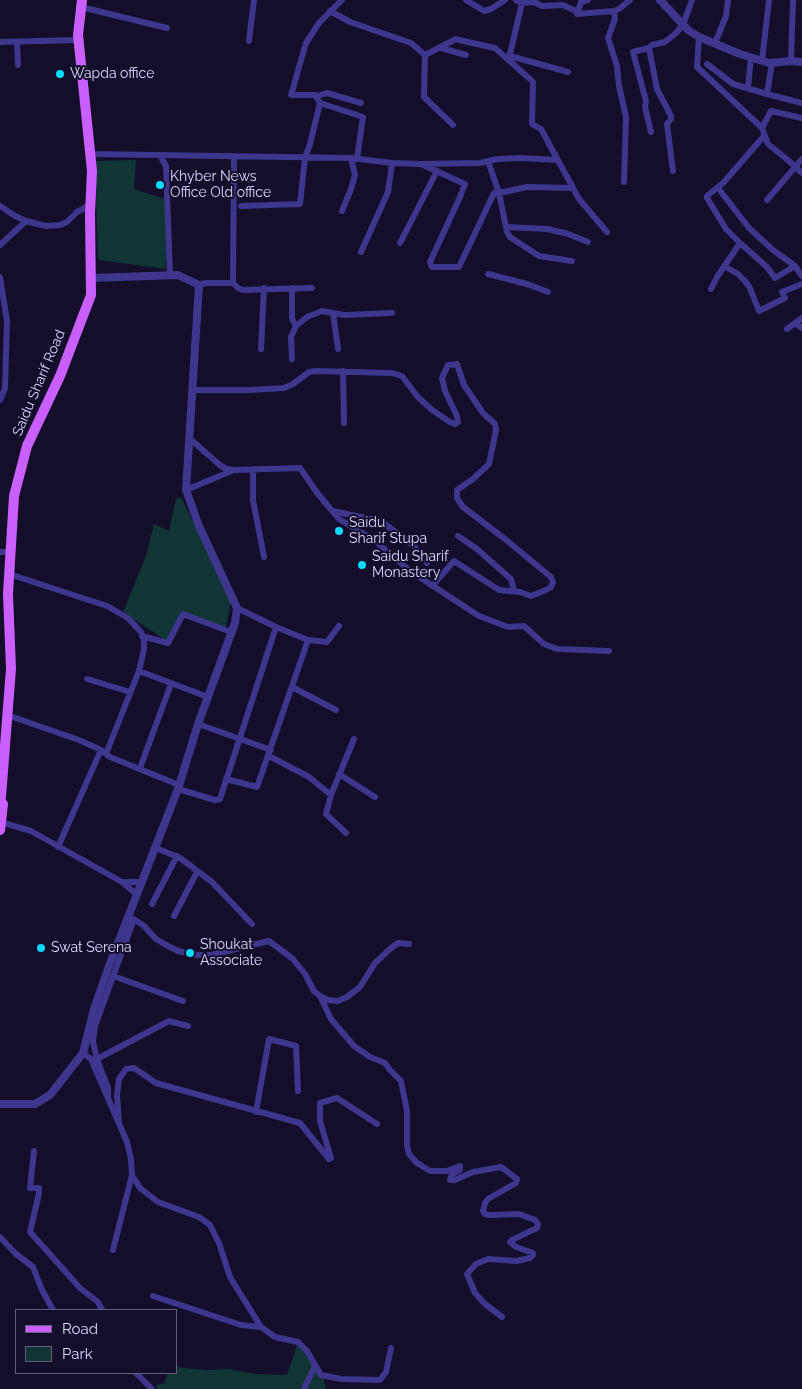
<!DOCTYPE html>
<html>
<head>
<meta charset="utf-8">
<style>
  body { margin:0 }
  #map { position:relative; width:802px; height:1389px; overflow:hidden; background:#140e2a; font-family:Raleway,sans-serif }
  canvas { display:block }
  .legend { position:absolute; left:15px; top:1309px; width:162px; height:65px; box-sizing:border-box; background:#140e2a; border:1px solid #655f7f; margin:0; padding:6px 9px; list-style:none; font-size:15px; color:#ded8ff }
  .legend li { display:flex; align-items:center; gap:10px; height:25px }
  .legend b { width:25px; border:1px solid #655f7f }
</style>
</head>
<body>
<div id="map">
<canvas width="802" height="1389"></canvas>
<ul class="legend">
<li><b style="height:6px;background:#ca5fff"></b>Road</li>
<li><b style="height:14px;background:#113435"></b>Park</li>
</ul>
</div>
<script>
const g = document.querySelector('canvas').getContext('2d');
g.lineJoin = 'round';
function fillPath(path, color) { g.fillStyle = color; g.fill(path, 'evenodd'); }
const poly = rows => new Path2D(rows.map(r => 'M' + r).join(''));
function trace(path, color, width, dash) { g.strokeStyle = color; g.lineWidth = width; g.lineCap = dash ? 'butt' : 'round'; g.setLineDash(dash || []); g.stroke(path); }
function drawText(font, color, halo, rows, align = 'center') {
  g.font = font + ' Raleway,sans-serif'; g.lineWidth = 4; g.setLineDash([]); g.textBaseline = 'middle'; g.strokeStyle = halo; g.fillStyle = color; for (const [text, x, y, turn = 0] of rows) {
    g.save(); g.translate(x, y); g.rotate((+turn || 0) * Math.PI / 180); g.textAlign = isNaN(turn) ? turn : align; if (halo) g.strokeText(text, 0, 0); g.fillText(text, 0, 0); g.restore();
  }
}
fillPath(poly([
  [136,160,134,189,168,200,166,269,98,260,95,161],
  [181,497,231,601,226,628,182,611,167,641,123,612,146,556,154,524,169,531,176,499],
  [298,1342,321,1369,326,1389,157,1389,156,1385,164,1383,168,1373,176,1373,176,1366,183,1368,208,1370,229,1369,257,1374,287,1375]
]), '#113435');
trace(poly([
  [342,0,319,23,306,43,291,95,315,95,320,103,363,117,357,159],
  [466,0,484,11,491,9,505,0],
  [516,0,522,3,534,2,542,6,563,5,578,12,581,2,588,0],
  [81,7,167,28],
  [330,11,350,22,411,43,425,55,424,97,453,125],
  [614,11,615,19,608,38,617,66,619,86,626,117,624,182],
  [577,14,614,11,619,9,630,0],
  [699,37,697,67,762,128,768,144,789,161,802,173],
  [249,41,254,0],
  [0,42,78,40],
  [17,42,18,65],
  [715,43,726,16,728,0],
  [441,48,466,55],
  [649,48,633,52,646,101,645,107,651,132],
  [425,55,456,39,459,40,495,48,531,80,533,82,532,124,541,129,579,199,607,232],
  [510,56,568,72],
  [509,58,522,3],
  [762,61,769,0],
  [791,61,793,0],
  [772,63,767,94,802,103],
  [707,64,733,84,767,94],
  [748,87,751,57],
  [317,96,327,93,361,103],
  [762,128,771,111,802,118],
  [764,136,724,182,707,196,707,198,726,229,740,243,767,267,775,278,795,266],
  [90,154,351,158,392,163,420,164,480,163,497,159,520,158,558,160],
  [160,155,166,166,170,275],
  [234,157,233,283,238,288,243,290,312,288],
  [488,161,499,193,507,232,510,237,539,256,572,261],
  [423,165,465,184,460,197,430,262,432,267,459,267,494,193,499,193,527,187,573,188],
  [673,171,667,124,671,119,671,116,657,89,649,48,652,45,665,42,676,33,683,25,692,0],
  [718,188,749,228,773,250,795,266,802,276],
  [767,200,802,159],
  [0,206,15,216,26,221,46,226,60,225,67,222,77,212,90,205],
  [241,206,300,204,305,158,310,144,320,103],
  [342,211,351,189,355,175,351,158],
  [506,227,548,229,568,234,588,242],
  [400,243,437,171],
  [0,245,26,221],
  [361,252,388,192,392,163],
  [724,266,738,274,745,281,750,288,759,311,785,298,782,292,802,284],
  [488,274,527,284,548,292],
  [0,277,7,321,5,388,0,400],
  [199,285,206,283,233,283],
  [292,288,292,319,296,326],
  [711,289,717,277,740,243],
  [333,313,338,349],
  [795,323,802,328],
  [787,329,802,318],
  [261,349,264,288],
  [292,359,291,337,296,326,307,317,322,311,344,315,392,313],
  [343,371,344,423],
  [194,390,249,390,284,388,293,384,309,372,316,371,392,373,402,376,417,396,432,410,450,422,455,424,458,422,457,416,445,391,442,378,448,365,457,364,464,385,483,413,495,424,496,430,489,464,473,479,457,490,457,498,463,507,505,539,551,577,553,582,551,587,546,590,531,596,520,592,499,590,454,561,432,586],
  [189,438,221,466,227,469,234,470],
  [253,469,253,500,264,557],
  [186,490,234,470,300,468,318,494,339,519,374,540,410,571,479,616,508,627,524,626,544,644,557,649,609,651],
  [332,511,381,521,414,546,427,563],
  [458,536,477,549,511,579,514,591],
  [0,552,11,552],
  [9,574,107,606,128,618,141,632,144,640,144,649,139,671,106,754],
  [237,608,276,627,308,640,327,642,339,626],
  [142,636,168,643,183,614,231,632],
  [139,671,208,697],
  [87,679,130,692],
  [292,687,336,710],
  [7,715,79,740,101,750,110,757,179,785],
  [198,724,271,750],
  [269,756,309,777,331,795],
  [140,768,171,684],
  [339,774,375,797],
  [226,779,257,787,308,640],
  [178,789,215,800,220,799,276,627],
  [0,822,31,831,122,882,136,894],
  [346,833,326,814,331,795,354,739],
  [58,847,101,750],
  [156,848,180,858,212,882,252,924],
  [122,882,142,882],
  [152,904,177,856],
  [128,916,143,925,156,939,166,945,178,951,197,955,211,955,269,941,293,959,305,974,314,991,320,996,328,1000,338,1001,347,997,360,987,375,963,390,949,398,943,409,944],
  [174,916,197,872],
  [113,976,183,1001],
  [320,996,331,1019,354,1046,370,1057,385,1063,390,1070,401,1081,407,1111,407,1146,409,1154,417,1163,430,1171,447,1171,460,1166,460,1170,452,1174,450,1180,455,1180,473,1172,501,1167,517,1179,516,1183,488,1199,485,1203,483,1211,485,1214,490,1215,519,1214,535,1220,538,1224,537,1228,512,1240,510,1242,516,1247,533,1253,533,1255,530,1258,517,1261,488,1259,476,1264,467,1274,475,1293,485,1304,502,1317],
  [83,1053,91,1059,127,1142,131,1159,132,1175,113,1250],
  [97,1059,169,1021,188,1026],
  [108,1097,108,1088,97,1059,93,1042,95,1026,134,919],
  [256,1112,269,1039,296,1046,298,1091],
  [119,1123,117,1095,119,1079,126,1069,134,1068,156,1083,300,1123,329,1159,331,1158,320,1121,320,1103,337,1098,377,1124],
  [34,1151,30,1188,39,1188,39,1193,30,1232,80,1288,98,1302,102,1310],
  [132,1175,140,1188,158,1202,199,1217,210,1225,219,1243,230,1277,261,1327,275,1337,298,1342,307,1351,321,1375,341,1379,380,1380,386,1372,391,1348],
  [0,1237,16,1254,33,1267,42,1290,53,1310],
  [153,1296,241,1325,261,1327],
  [136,1373,152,1389],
  [304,1389,315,1366,314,1364]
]), '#3d368c', 6);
trace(poly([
  [660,0,688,30,699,37,740,54,769,63,791,61,802,62],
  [0,1104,35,1104,50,1095,83,1053,94,1009,109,966,178,789,198,724,235,623,237,608,199,526,186,490,199,285,178,275,91,278]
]), '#3d368c', 8);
trace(poly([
  [0,809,11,669,8,594,14,496,27,446,60,376,91,295,90,213,92,171,78,35,82,0],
  [0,830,3,804]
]), '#ca5fff', 10);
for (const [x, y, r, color] of [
  [60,74,5,"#04daff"],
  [160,185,5,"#04daff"],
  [339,531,5,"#04daff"],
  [362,565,5,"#04daff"],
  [41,948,5,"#04daff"],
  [190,953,5,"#04daff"]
]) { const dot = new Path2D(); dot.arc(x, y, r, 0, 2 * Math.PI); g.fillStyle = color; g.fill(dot); trace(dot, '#140e2a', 2); }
drawText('14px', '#ded8ff', '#140e2a', [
  ["Wapda office",70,74],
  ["Khyber News",170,177],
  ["Office Old office",170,193],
  ["Saidu",349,523],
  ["Sharif Stupa",349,539],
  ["Saidu Sharif",372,557],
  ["Monastery",372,573],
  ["Shoukat",200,945],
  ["Associate",200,961],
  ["Swat Serena",51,948]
], 'left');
drawText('14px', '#ded8ff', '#140e2a', [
  ["Saidu Sharif Road",39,383,-67]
]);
</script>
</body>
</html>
